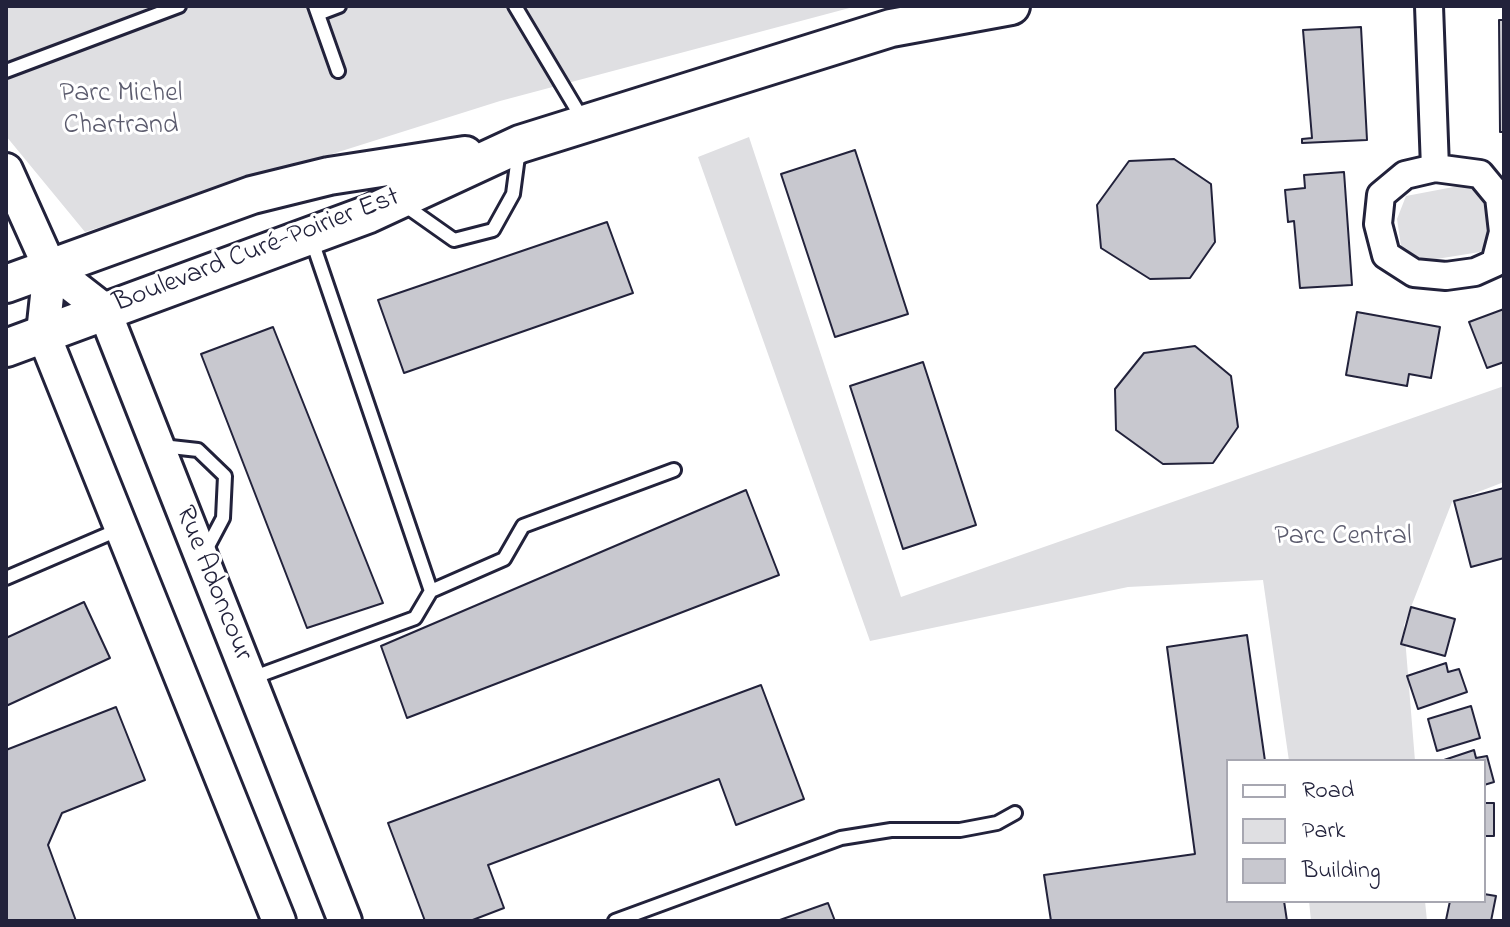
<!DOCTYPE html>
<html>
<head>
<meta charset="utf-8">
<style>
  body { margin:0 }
  #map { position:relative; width:1510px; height:927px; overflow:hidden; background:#fff; font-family:"Indie Flower",sans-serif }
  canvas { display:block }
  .frame { position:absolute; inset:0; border:8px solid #22223b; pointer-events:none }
  .legend { position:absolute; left:1226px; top:759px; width:260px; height:144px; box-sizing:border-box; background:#fff; border:2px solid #a7a7b1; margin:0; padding:10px 14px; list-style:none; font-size:24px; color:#22223b }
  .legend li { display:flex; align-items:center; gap:16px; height:40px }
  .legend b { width:40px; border:2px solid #a7a7b1 }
</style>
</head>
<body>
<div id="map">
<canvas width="1510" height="927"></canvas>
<div class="frame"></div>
<ul class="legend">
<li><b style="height:10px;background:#fff"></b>Road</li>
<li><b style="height:22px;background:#dfdfe2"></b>Park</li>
<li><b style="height:22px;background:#c8c8cf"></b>Building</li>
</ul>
</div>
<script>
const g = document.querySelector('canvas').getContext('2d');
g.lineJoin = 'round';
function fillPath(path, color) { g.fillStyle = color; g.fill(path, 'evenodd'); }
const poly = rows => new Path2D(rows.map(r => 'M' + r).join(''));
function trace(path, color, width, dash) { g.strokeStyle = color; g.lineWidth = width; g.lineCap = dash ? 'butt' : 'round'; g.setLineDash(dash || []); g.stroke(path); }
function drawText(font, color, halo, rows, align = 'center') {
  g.font = font + ' "Indie Flower",sans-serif'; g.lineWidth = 6; g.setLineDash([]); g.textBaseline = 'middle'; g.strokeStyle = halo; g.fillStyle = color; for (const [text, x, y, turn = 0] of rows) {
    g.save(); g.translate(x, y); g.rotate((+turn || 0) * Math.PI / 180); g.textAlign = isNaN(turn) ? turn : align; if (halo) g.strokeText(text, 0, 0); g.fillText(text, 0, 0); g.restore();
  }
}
fillPath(poly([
  [6,6,857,6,500,101,85,232,6,136],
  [749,137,901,597,1504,386,1504,482,1452,502,1404,625,1415,761,1289,761,1263,580,1128,587,870,641,698,157],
  [1464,185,1478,191,1486,200,1491,235,1487,245,1480,252,1424,261,1409,254,1401,246,1397,219,1406,196],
  [1309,901,1425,901,1427,921,1311,921]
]), '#dfdfe2');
const building = poly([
  [1499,20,1504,20,1504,132,1500,132,1499,20],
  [1361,27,1367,140,1302,143,1302,139,1312,138,1303,30,1361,27],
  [855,150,908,314,835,337,781,174,855,150],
  [1174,159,1211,184,1215,242,1190,278,1150,279,1101,248,1097,205,1129,161,1174,159],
  [1344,172,1352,285,1300,288,1294,221,1288,222,1285,190,1305,188,1304,175,1344,172],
  [607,222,633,293,404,373,378,300,607,222],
  [1504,309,1504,362,1487,368,1469,322,1504,309],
  [1357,312,1440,327,1431,378,1409,374,1407,386,1346,375,1357,312],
  [273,327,383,603,307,628,201,354,273,327],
  [1195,346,1231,376,1238,427,1213,463,1163,464,1116,430,1115,389,1144,353,1195,346],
  [923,362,976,525,903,549,850,386,923,362],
  [1504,488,1504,558,1471,567,1454,501,1504,488],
  [746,490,779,575,407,718,381,646,746,490],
  [84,602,110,658,6,706,6,638,84,602],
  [1411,607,1455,619,1445,656,1401,644,1411,607],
  [1247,635,1265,761,1228,761,1228,901,1284,901,1287,921,1051,921,1044,875,1195,854,1167,647,1247,635],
  [1446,663,1448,672,1459,669,1467,692,1418,709,1407,676,1446,663],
  [761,685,804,799,736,825,719,779,488,865,504,908,470,921,425,921,388,823,761,685],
  [1471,706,1480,738,1437,751,1428,719,1471,706],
  [116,707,145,780,62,813,48,845,76,921,6,921,6,750,116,707],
  [1474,750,1476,758,1487,756,1494,782,1484,785,1484,761,1441,761,1474,750],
  [1484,803,1494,803,1494,836,1484,836,1484,803],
  [1484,894,1496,896,1491,921,1446,920,1450,901,1484,901,1484,894],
  [828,903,835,921,777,921,828,903]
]);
fillPath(building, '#c8c8cf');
trace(building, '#22223b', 2);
const service = poly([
  [315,6,338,71],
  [515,6,583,120],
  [318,14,339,6],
  [6,71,179,6],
  [403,204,454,240,493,230,513,194,519,149],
  [311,238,431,591],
  [162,446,198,450,225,476,223,518,205,552],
  [6,578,120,529],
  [252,678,415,618,431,591,504,559,523,526,674,470],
  [615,921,841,838,891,830,960,830,997,823,1015,813]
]);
const minor = poly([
  [1429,6,1435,168],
  [1435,168,1480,174,1499,197,1503,232,1495,263,1475,272,1446,276,1414,273,1386,255,1378,224,1381,195,1405,175,1435,168]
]);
const tertiary = poly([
  [6,170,50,268,104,310,345,921],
  [50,268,43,333,279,921]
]);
const secondary = poly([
  [6,284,252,195,329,176,465,155],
  [6,348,369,214,520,144,891,28,1011,6]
]);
trace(service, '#22223b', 18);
trace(minor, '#22223b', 32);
trace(tertiary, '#22223b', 38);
trace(secondary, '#22223b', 42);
trace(service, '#fff', 12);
trace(minor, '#fff', 26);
trace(tertiary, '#fff', 32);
trace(secondary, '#fff', 36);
drawText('28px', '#5b5b6d', '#fff', [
  ["Parc Michel",121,95],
  ["Chartrand",121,127],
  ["Parc Central",1343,538]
]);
drawText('28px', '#22223b', '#fff', [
  ["Boulevard Curé-Poirier Est",257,252,-21],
  ["Rue Adoncour",212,584,68]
]);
</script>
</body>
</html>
